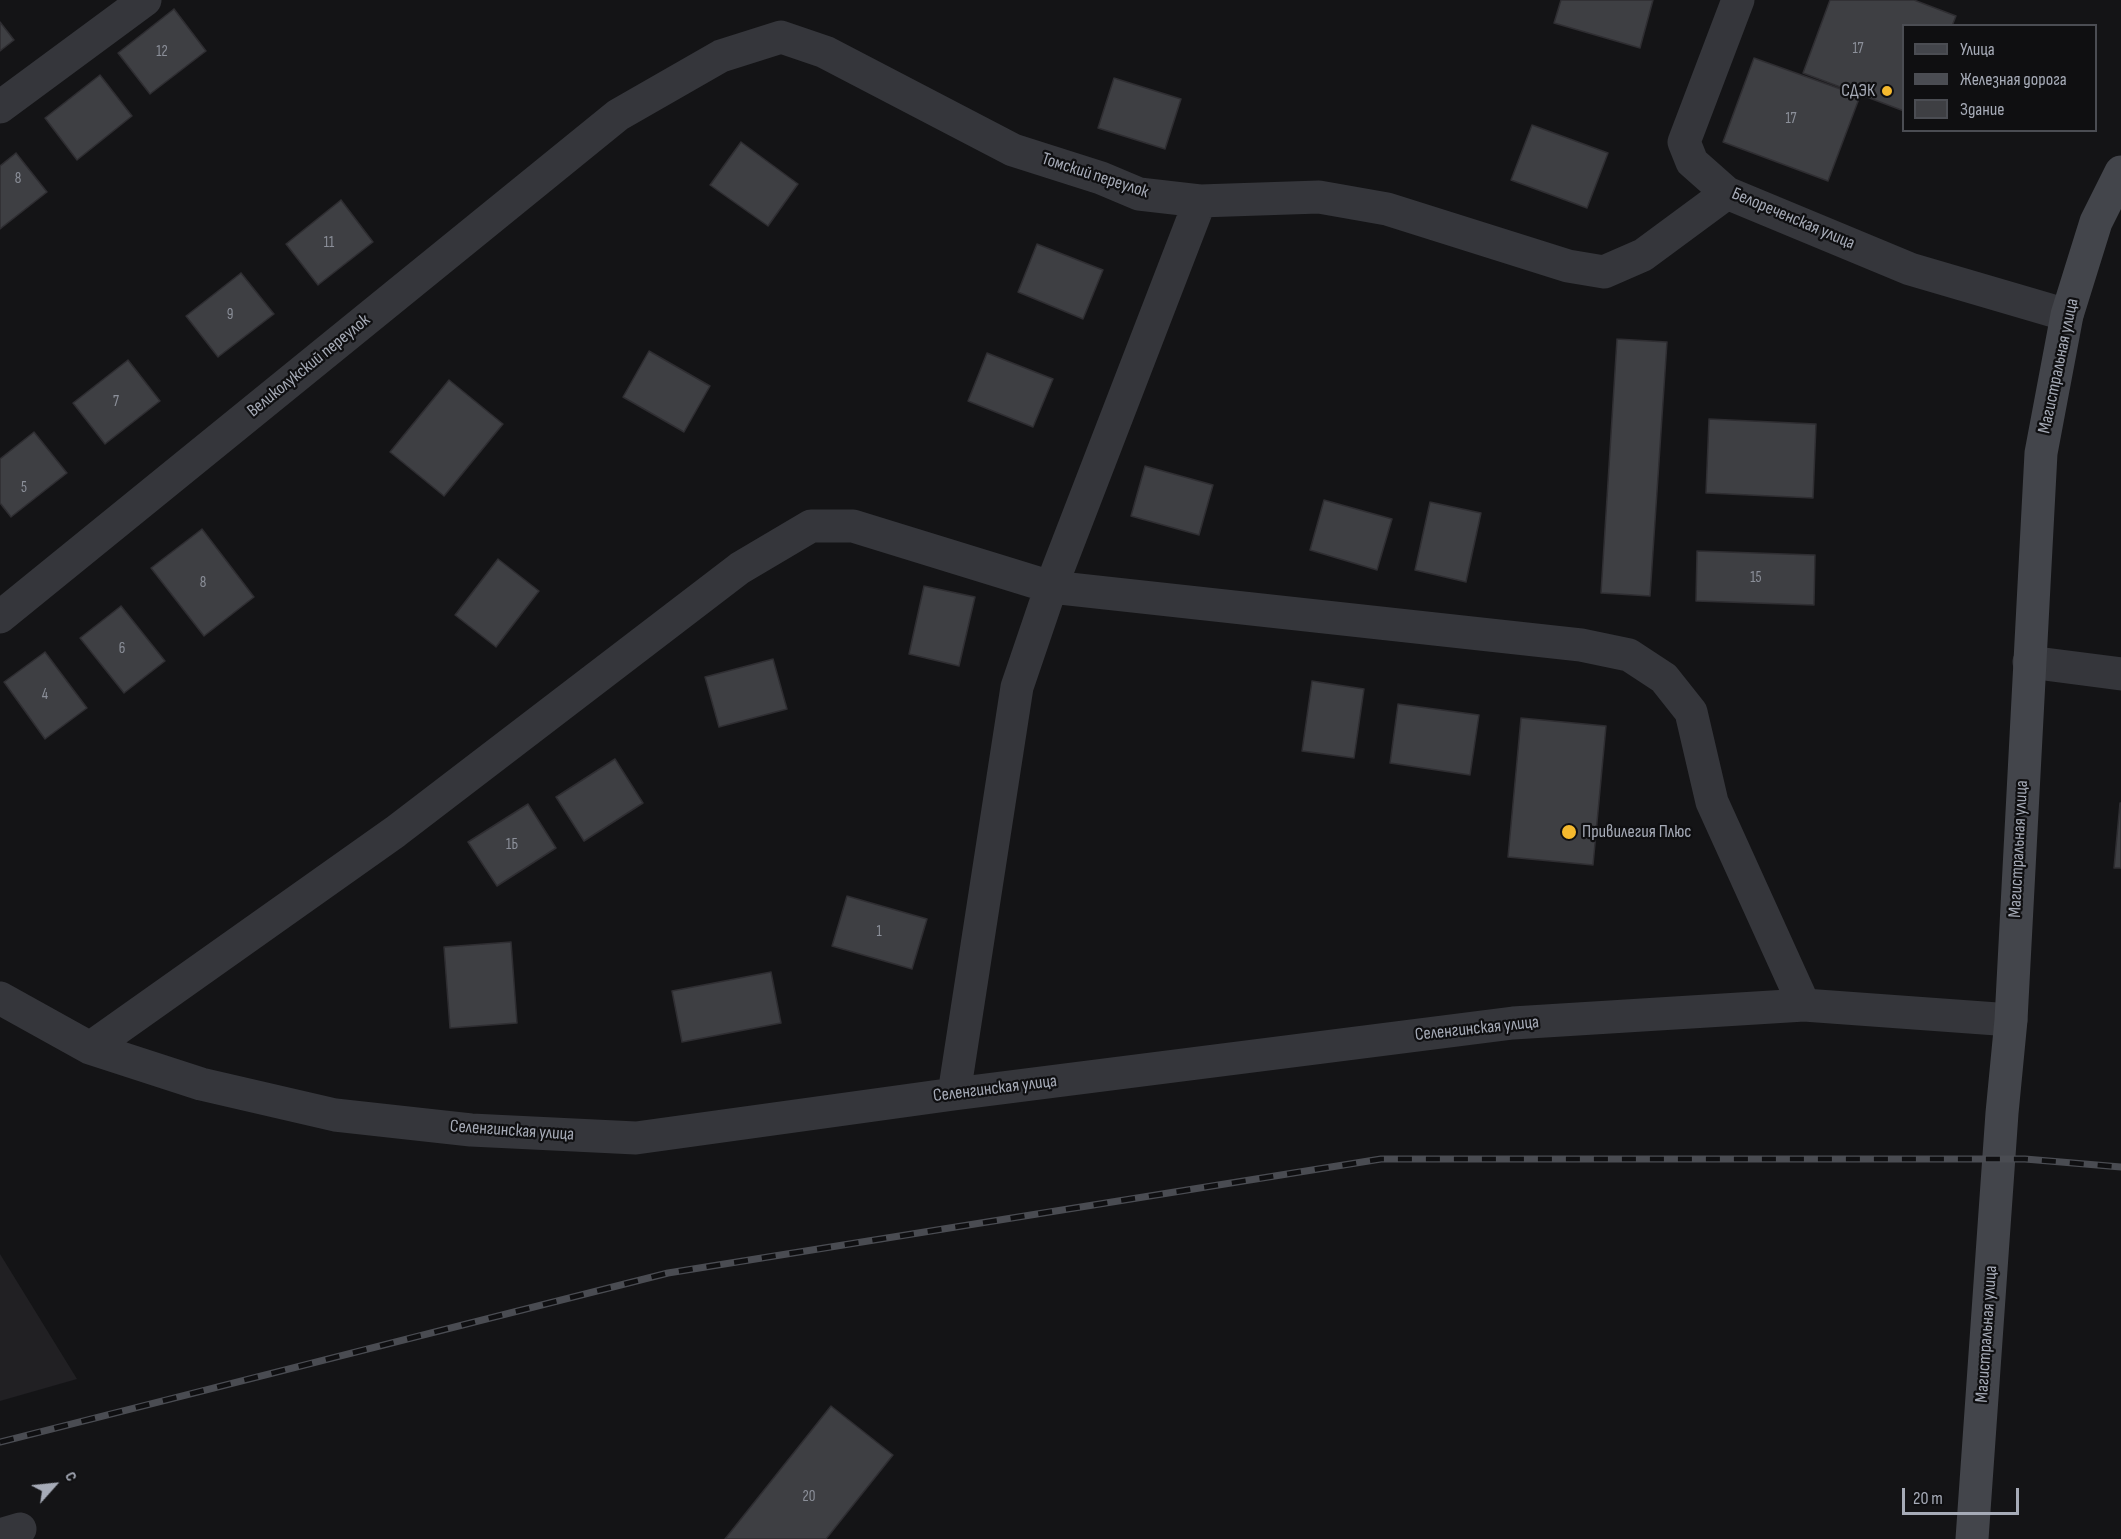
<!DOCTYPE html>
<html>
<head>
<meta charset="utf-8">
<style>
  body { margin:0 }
  #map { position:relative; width:2121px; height:1539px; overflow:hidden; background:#141416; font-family:"Sofia Sans Condensed",sans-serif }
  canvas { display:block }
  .legend { position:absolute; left:1902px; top:24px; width:195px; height:108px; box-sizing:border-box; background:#0f0f11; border:2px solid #4b4d53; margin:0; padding:8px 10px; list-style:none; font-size:18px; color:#a6abb7 }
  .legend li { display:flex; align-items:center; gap:12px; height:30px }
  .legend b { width:30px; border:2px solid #4b4d53 }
  .north { position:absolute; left:24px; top:1455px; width:60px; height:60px; -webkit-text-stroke:4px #0f0f11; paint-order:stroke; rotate:63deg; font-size:16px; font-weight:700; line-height:24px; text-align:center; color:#a6abb7 }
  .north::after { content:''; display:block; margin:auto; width:21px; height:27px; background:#a6abb7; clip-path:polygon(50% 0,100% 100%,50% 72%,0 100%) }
  .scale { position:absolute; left:1902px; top:1488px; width:117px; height:27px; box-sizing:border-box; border:3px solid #a6abb7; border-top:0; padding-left:8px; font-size:18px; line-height:21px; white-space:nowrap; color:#a6abb7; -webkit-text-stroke:4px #0f0f11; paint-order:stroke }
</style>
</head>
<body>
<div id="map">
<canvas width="2121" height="1539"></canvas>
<ul class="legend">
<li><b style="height:8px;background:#43454b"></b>Улица</li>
<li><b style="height:8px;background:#4a4c52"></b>Железная дорога</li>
<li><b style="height:16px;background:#3e3f43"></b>Здание</li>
</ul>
<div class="north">С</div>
<div class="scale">20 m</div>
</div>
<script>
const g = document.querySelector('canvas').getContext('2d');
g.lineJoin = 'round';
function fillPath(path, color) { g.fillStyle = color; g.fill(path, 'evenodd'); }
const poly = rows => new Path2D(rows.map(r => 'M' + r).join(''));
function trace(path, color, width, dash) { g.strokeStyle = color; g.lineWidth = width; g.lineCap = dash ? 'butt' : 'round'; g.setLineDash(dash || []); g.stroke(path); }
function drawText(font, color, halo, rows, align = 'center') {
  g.font = font + ' "Sofia Sans Condensed",sans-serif'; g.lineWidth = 4.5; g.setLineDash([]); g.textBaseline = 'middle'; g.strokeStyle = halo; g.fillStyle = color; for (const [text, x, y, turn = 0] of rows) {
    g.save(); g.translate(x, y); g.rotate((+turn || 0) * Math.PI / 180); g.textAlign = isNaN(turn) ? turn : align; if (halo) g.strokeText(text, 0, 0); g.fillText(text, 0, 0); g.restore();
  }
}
fillPath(poly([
  [0,1254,77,1379,0,1401]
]), '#212023');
const building = poly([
  [1561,0,1653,0,1640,48,1554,23,1561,0],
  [1830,0,1914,0,1956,16,1952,26,1904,26,1904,111,1803,73,1830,0],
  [174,9,206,51,150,94,118,53,174,9],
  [0,22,14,40,0,51,0,22],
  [1754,58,1860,96,1828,181,1723,142,1754,58],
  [100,75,132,116,77,160,45,118,100,75],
  [1114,78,1181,99,1165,149,1098,128,1114,78],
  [1532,125,1608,153,1587,208,1511,180,1532,125],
  [741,142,798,184,768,226,710,185,741,142],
  [16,153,47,192,0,229,0,166,16,153],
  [341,200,373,242,318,285,286,244,341,200],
  [1037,244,1103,270,1083,319,1018,292,1037,244],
  [241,273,274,314,218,357,186,316,241,273],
  [1617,339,1667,342,1650,596,1601,593,1617,339],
  [649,351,710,386,684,432,623,397,649,351],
  [987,353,1053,379,1033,427,968,401,987,353],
  [128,360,160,401,105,444,73,403,128,360],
  [449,380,503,424,444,496,390,452,449,380],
  [1709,419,1816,424,1813,498,1706,493,1709,419],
  [34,432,67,473,11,517,0,503,0,459,34,432],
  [1145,466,1213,485,1199,535,1131,516,1145,466],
  [1324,500,1392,519,1377,570,1310,550,1324,500],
  [1430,502,1481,513,1466,582,1415,570,1430,502],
  [202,529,254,597,204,636,151,568,202,529],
  [1697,551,1815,555,1814,605,1696,601,1697,551],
  [498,559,539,591,496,647,455,615,498,559],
  [924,586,975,597,959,666,909,654,924,586],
  [121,606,165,661,124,693,80,638,121,606],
  [45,652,87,708,45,739,4,682,45,652],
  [773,659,787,709,719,727,705,677,773,659],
  [1312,681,1364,689,1354,758,1302,751,1312,681],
  [1398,704,1479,715,1470,775,1390,763,1398,704],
  [1521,718,1606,726,1593,865,1508,857,1521,718],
  [615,759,643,803,584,841,556,797,615,759],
  [2120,803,2121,803,2121,868,2114,868,2120,803],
  [528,804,556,848,497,886,468,842,528,804],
  [847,896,927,919,912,969,832,946,847,896],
  [511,942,517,1023,450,1028,444,947,511,942],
  [771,972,781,1023,682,1042,672,991,771,972],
  [831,1406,893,1455,826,1539,725,1539,831,1406]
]);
fillPath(building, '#3e3f43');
trace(building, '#2f2e32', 1.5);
trace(poly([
  [1738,0,1684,142,1692,162,1727,193,1910,269,2067,315],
  [0,107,145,0],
  [0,617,618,115,721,56,781,37,825,52,1013,150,1101,178,1139,194,1200,201,1319,197,1387,209,1568,266,1604,272,1643,255,1727,193],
  [2029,662,2121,674],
  [0,998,90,1048,201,1084,335,1115,471,1130,636,1138,954,1094,1513,1023,1804,1005,2011,1020],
  [90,1048,395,832,740,568,811,526,853,526,1051,587,1581,645,1629,655,1664,678,1691,712,1712,802,1804,1005],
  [954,1094,1017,687,1051,587,1200,201],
  [0,1535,20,1529]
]), '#35363b', 33);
trace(poly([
  [1972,1539,2002,1113,2011,1020,2041,453,2067,315,2096,222,2121,172]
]), '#43454b', 33);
const rail = poly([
  [0,1442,668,1273,1381,1159,2025,1159,2121,1167]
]);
trace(rail, '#4a4c52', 7);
trace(rail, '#0f0f11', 4.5, [14]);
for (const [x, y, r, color] of [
  [1887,91,6,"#f5b92e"],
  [1569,832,8,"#f5b92e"]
]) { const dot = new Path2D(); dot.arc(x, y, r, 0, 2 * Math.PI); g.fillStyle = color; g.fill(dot); trace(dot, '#0f0f11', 2); }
drawText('15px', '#8c909a', null, [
  ["17",1858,49],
  ["12",162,52],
  ["17",1791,119],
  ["8",18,179],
  ["11",329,243],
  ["9",230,315],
  ["7",116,402],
  ["5",24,488],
  ["15",1756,578],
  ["8",203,583],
  ["6",122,649],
  ["4",45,695],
  ["1Б",512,845],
  ["1",879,932],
  ["20",809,1497]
]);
drawText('18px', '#a6abb7', '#0f0f11', [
  ["СДЭК",1875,91],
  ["Привилегия Плюс",1582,832,"left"]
], 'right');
drawText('18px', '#a6abb7', '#0f0f11', [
  ["Томский переулок",1095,176,18],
  ["Белореченская улица",1793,219,23],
  ["Великолукский переулок",309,366,-39],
  ["Магистральная улица",2059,366,-78],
  ["Магистральная улица",2019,849,-87],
  ["Селенгинская улица",1477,1029,-6],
  ["Селенгинская улица",995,1089,-7],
  ["Селенгинская улица",512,1131,4],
  ["Магистральная улица",1987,1334,-86]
]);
</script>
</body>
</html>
